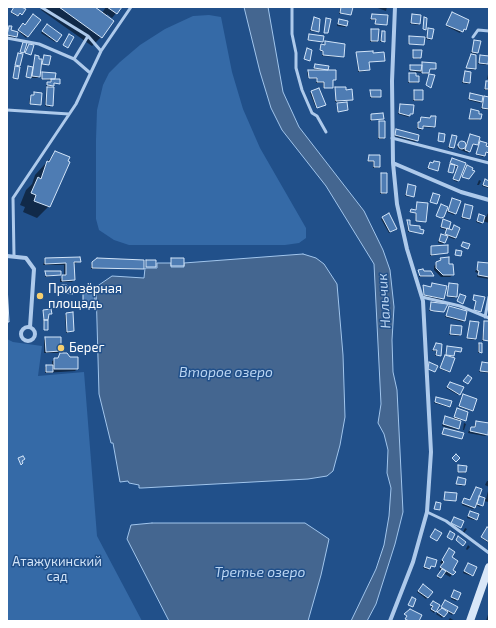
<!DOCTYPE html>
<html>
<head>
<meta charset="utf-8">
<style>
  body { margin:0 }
  #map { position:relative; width:496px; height:628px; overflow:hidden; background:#21508a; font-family:"Exo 2",sans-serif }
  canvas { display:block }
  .frame { position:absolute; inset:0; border:8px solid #fff; pointer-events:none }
</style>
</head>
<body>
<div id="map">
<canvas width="496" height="628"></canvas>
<div class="frame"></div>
</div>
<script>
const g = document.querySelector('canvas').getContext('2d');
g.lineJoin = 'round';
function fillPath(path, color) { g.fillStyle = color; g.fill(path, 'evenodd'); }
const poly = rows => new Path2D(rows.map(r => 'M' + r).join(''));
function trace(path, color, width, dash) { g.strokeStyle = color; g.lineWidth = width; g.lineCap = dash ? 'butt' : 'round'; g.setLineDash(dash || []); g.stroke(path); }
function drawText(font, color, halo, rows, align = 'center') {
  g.font = font + ' "Exo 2",sans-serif'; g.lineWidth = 3; g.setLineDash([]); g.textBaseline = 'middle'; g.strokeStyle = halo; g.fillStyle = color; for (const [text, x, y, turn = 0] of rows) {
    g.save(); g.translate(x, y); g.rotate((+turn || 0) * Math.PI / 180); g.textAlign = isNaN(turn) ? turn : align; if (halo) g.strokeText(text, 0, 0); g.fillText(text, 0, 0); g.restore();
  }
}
fillPath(poly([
  [209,15,221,17,232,72,243,109,260,148,306,228,306,238,299,243,285,245,129,245,114,240,99,230,96,219,96,140,97,110,103,85,109,73,120,62,140,45,165,29,193,16],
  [7,339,13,342,42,346,38,376,84,372,97,536,142,621,7,621]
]), '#356aa7');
const water = poly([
  [244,7,268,7,283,92,299,127,364,211,383,250,390,270,394,307,392,340,393,372,397,390,403,512,395,544,376,604,367,621,351,621,376,569,384,545,389,516,391,488,387,473,388,450,384,434,378,423,381,404,374,264,326,186,282,130,271,108,260,72,244,7],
  [303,254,316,258,324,264,337,284,343,355,345,417,340,445,333,471,327,476,308,479,160,487,142,488,139,488,139,485,129,483,128,481,120,482,113,443,111,443,99,394,96,287,112,276,144,278,145,268,157,268,157,263,171,263,171,267,184,267,184,263,303,254],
  [152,523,305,523,329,539,321,575,308,621,169,621,127,539,131,525,152,523]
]);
fillPath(water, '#446690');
trace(water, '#a1c5ec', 1);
fillPath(poly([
  [15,7,19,7,20,16,18,14,16,16,11,13],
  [43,7,93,7,102,13,106,7,121,7,112,18,107,14,101,37,92,46,41,10],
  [337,7,352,7,350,14,339,14,340,8],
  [375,7,387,7,386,11],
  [451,14,468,20,464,31,462,30,460,33,446,26],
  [372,15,386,25,375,25,375,20,370,20],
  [413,15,419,24,418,25,410,24],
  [314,18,318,31,317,32,310,31],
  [339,20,346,26,345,27,337,26],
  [22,26,28,36,26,38,18,31],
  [46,26,61,35,55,42,41,33],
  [9,27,10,30,17,32,15,38,7,36],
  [429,29,431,38,430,40,426,39],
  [371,30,377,41,376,42,370,42],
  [382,32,384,41,383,42,380,42],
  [309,35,322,41,308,41],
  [410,37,423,45,408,44],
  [475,41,477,52,476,54,471,53],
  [326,42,343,57,322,56,323,52,320,51,320,46,324,45],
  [414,51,420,58,419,59,412,58],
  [357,53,384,61,368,62,367,71,358,72],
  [19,54,17,78,13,79,14,68,16,66,15,66],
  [471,55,474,61,476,61,474,70,466,69],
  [35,56,37,60,43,60,45,56,50,57,48,65,40,65,38,78,26,78,27,69,33,68],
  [480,56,487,63,486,65,478,64],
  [423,63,435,69,429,70,427,74,409,71,411,66,421,66],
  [315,65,327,66,327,71,335,79,332,81,330,88,323,88,323,83,316,83,317,79,308,78,307,72,314,71],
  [489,70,489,79,487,79],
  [465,72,469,83,467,84,462,83],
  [43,73,59,83,53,84,51,88,50,107,45,106,46,89,49,86,46,86,47,84,50,83,50,80,41,79],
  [410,74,418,82,417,83,408,83],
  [487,82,489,82,489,90,484,90],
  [336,88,352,100,335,102],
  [318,89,323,106,316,108,310,93],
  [371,91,380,97,370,98],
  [414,91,422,100,420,101,413,101],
  [35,93,40,104,39,105,29,104,30,97,33,96],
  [470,95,481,101,484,97,489,98,489,110,481,109,483,99,480,103,468,100],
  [337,104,347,110,337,112],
  [400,105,412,113,408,117,398,114],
  [471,111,480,119,479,120,469,120],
  [371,115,383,118,370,121],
  [435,117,433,128,422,127,421,130,417,129,417,124,420,123,421,118],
  [379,122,384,122,383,139,378,139],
  [396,131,417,140,415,142,394,136],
  [452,136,453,148,452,149,448,148],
  [470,136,479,138,477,145,471,145,468,153,458,149,457,145,461,142,467,143],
  [481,142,485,147,489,148,488,153,484,153,483,157,477,155],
  [55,153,67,162,49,206,37,218,23,212,25,207,20,205,26,190,32,184,35,175],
  [369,156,379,166,378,168,373,168,373,162,368,162],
  [452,159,465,164,457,182,453,180,458,167,454,166,452,173,448,172],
  [434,162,437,170,427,169,429,165,433,164],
  [381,174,386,192,385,194,380,194],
  [479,180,481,181,479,185,477,185],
  [485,180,489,182,488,188,482,186],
  [408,185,413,196,412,197,405,196],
  [452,199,455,213,454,215,447,212],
  [417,203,425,221,423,222,416,222,415,213,410,213,411,210,415,211],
  [465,205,472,206,468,220,461,218],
  [489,211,489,223,483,221,481,224,476,222,479,215,486,217],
  [382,218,395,230,389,233,381,219],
  [443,220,448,230,451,231,454,226,456,238,454,239,446,236,443,244,438,243,440,236,444,236,446,230,440,228],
  [407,221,409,225,423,233,408,232],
  [432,247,447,253,430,256],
  [45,259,80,261,74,264,74,280,72,282,60,282,60,279,64,276,64,265,43,265],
  [97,259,143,269,91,269,91,265],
  [441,259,448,265,452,265,453,275,450,277,441,277,434,270,434,266],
  [479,263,489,264,489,279,477,277,478,273,475,272],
  [419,271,432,276,419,277],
  [46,272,60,275,45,277],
  [433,284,446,287,442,300,424,296,423,288,431,288],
  [450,284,457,285,455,298,447,297],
  [63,286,65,290,72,293,61,294],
  [84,294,94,294,92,308,82,308],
  [432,303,443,312,429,311],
  [449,307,466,312,463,322,445,317],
  [43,311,51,313,47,316,44,330],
  [72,313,73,331,66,333,65,315],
  [470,322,475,338,474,340,467,339],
  [484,322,489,322,487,341,482,341],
  [451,326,461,327,459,336,449,335],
  [46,338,60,351,58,353,44,353,44,340],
  [479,344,481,352,478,353,478,345],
  [435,346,440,355,439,356,435,356,436,351,432,351],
  [448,347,460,352,453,352,448,372,440,369],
  [61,354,69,358,77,358,77,369,75,371,45,373,45,367,52,366,52,361,57,359],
  [483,363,489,364,489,373,479,372],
  [449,384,459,394,458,395,446,388],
  [462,397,472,410,471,411,459,407],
  [437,398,449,406,448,407,434,403],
  [457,409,465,420,460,420,458,429,457,430,442,426,445,417,453,419],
  [476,422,489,425,489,432,485,436,468,433,469,430,473,428],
  [464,423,466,424,464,430,463,430],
  [444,430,461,438,442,435],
  [459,466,465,472,464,473,457,472],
  [458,478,465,479,462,486,456,485],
  [487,481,489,481,489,487,485,485],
  [489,487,489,502,483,501,480,507,476,505,473,509,462,505,463,500,470,501,476,488,478,497,486,499],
  [446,493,455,501,444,501],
  [470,512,476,519,474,520,467,518],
  [465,528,467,529,464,533,463,532],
  [486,529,489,529,489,543,481,538],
  [468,545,470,547,467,550,466,549],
  [447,552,450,557,451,570,454,572,450,577,443,573,439,579,437,577,441,571,439,570,442,564,440,563],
  [428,558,434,566,430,566,428,570,423,568],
  [467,565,472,575,471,576,463,573],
  [423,585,432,592,426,599,417,592],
  [453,592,460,593,456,601,451,599],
  [444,602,456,608,452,615,447,612,442,618,436,614,442,609,441,608],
  [432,603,435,612,434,613,430,610],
  [489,611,489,621,486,621],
  [450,618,455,621,448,621]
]), '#0007');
const building = poly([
  [14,7,21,7,26,9,22,15,20,13,18,16,11,12,14,7],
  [59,7,95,7,114,21,102,38,59,7],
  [107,7,122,7,117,14,107,7],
  [341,7,353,7,351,15,340,13,341,7],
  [452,12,469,20,466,30,464,29,463,32,446,25,452,12],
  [33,14,41,20,28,37,18,30,23,23,25,25,33,14],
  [372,14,388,15,387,25,375,24,376,19,371,19,372,14],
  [412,14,421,15,420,24,411,23,412,14],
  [314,17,320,19,319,32,311,30,314,17],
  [424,17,427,18,426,30,423,29,424,17],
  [326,18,331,19,328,33,324,33,326,18],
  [339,19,348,21,347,26,338,24,339,19],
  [47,24,62,35,57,42,42,31,47,24],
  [9,26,12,26,11,30,18,32,17,37,7,35,9,26],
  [428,28,434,29,432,39,427,38,428,28],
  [371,29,379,29,378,41,371,41,371,29],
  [382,31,385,31,385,42,381,41,382,31],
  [69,34,74,37,68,48,63,45,69,34],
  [309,34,324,36,323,42,308,40,309,34],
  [409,36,425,37,424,45,409,44,409,36],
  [474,40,481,41,478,53,472,52,474,40],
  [325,41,345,44,344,57,323,55,323,51,320,50,321,44,325,45,325,41],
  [23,42,27,43,24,53,20,52,23,42],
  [29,44,34,45,31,55,25,53,29,44],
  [307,48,312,50,310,61,304,59,307,48],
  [413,50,422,50,421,58,413,58,413,50],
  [373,51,373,53,384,52,385,61,369,62,370,70,359,71,356,52,373,51],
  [18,53,23,54,20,66,15,65,18,53],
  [471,54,476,55,476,69,466,68,471,54],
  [35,55,39,56,39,59,42,59,40,77,32,76,35,55],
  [44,55,51,56,49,65,42,64,44,55],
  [480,55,489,56,488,64,479,63,480,55],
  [422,62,436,63,436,69,430,69,429,73,422,73,422,62],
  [315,64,329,66,328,70,314,68,315,64],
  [410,65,422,65,421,71,410,70,410,65],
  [15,66,20,67,18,79,13,78,15,66],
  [28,66,33,67,31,78,26,77,28,66],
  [308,70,336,70,336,80,333,80,333,88,324,88,324,82,317,82,317,78,309,78,308,70],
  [465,71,471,72,470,83,463,82,465,71],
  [42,72,56,73,55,79,42,79,42,72],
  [409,73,416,73,416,76,419,76,419,82,409,82,409,73],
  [429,74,435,75,431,88,426,85,429,74],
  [51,79,60,79,60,84,54,83,54,86,47,85,47,82,51,82,51,79],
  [486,81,489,81,489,89,485,89,486,81],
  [47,87,54,87,53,106,46,105,47,87],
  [335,87,346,87,346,90,352,89,353,100,336,101,335,87],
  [319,88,326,105,317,108,311,91,319,88],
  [370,90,381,90,381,97,371,97,370,90],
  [414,90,423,90,423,100,414,100,414,90],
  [34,92,42,93,41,105,30,104,31,95,34,95,34,92],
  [470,93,483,96,482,102,469,99,470,93],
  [484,96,489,97,489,109,482,108,484,96],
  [347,102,348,110,338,112,337,103,347,102],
  [400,104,414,105,413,114,410,114,410,116,399,113,400,104],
  [471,109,479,111,479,114,482,114,481,119,469,119,471,109],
  [383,113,384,119,371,120,371,114,383,113],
  [431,116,436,116,435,127,423,126,423,129,418,128,418,122,420,122,421,117,430,118,431,116],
  [379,121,385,121,385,138,379,138,379,121],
  [396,129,419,135,418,141,395,135,396,129],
  [439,133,445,134,444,142,438,141,439,133],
  [470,134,480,137,478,145,473,144,470,152,465,150,470,134],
  [452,135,457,136,454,148,449,147,452,135],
  '458 145a4 4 0 1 1 8 0a4 4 0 1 1-8 0Z',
  [480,141,487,143,486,146,489,147,489,153,486,152,485,156,476,154,480,141],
  [55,151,70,157,68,161,70,162,50,207,34,201,36,195,31,193,38,177,41,179,47,161,49,162,55,151],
  [369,155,380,155,380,167,374,167,374,161,368,161,369,155],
  [452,158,466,163,459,181,453,179,458,166,450,163,452,158],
  [434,161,440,162,438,171,428,168,430,162,433,163,434,161],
  [450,164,455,165,453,173,448,172,450,164],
  [467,165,473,168,472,170,475,171,469,179,462,177,467,165],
  [381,173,387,173,387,193,381,193,381,173],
  [485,179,489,181,489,187,483,185,485,179],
  [408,184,416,186,414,197,406,195,408,184],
  [433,193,440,195,437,204,430,202,433,193],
  [452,198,461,201,456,214,448,211,452,198],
  [417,202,428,203,426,222,416,221,416,213,410,212,411,209,416,210,417,202],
  [441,204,448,207,444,217,441,218,436,216,441,204],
  [465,204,473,206,470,219,462,217,465,204],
  [389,213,397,229,390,232,382,217,389,213],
  [479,214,485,216,483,223,477,221,479,214],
  [443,219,451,222,449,229,441,227,443,219],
  [407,220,410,220,410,225,420,226,420,229,424,230,423,234,409,231,407,220],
  [454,225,460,228,456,238,445,234,447,228,452,230,454,225],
  [441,234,448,236,445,243,439,241,441,234],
  [463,242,470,244,468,249,461,246,463,242],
  [448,245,448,253,431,255,431,246,448,245],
  [456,250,462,251,461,256,455,255,456,250],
  [80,257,81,262,74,262,75,280,62,281,62,275,66,275,66,263,45,264,45,258,80,257],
  [449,257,449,264,453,264,454,275,443,275,436,268,436,262,441,260,440,258,449,257],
  [97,258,144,260,144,269,92,268,92,262,97,258],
  [171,258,184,258,184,266,171,266,171,258],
  [146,260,156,260,156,267,146,267,146,260],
  [478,262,489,263,489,277,478,275,479,271,477,270,478,262],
  [423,269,424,271,431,271,434,276,420,276,418,270,423,269],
  [45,271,61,271,61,275,46,276,45,271],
  [432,283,447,286,444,299,424,295,423,285,431,287,432,283],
  [449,283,458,284,457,297,447,296,449,283],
  [7,285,9,322,7,322,7,285],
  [62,285,67,285,66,289,73,289,73,294,62,293,62,285],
  [83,293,95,293,95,307,83,307,83,293],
  [460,294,466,296,463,304,457,301,460,294],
  [474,295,485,297,481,312,474,310,476,301,473,300,474,295],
  [431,302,448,304,444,312,434,311,430,310,431,302],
  [449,306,467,311,465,321,446,316,449,306],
  [51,309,52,314,49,314,48,320,44,320,43,310,51,309],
  [73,312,74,331,67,332,66,313,73,312],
  [44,320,48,320,48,330,44,330,44,320],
  [470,321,479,322,476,339,467,338,470,321],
  [484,321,489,321,489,341,483,340,484,321],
  [451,325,462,326,461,335,450,334,451,325],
  [45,337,61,337,61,351,46,352,45,337],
  [436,343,442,344,441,356,436,355,437,350,433,350,436,343],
  [479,343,482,343,482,353,479,352,479,343],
  [447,346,462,348,461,352,455,351,454,356,446,355,447,346],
  [60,353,67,353,70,357,78,357,78,369,54,369,54,358,58,358,60,353],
  [445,355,455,358,450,372,440,368,445,355],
  [429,362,438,366,435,372,428,369,429,362],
  [482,362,489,363,489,372,480,371,482,362],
  [46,365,53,365,53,372,46,372,46,365],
  [468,375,472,378,468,384,463,381,468,375],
  [450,382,464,387,460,395,447,387,450,382],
  [463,394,477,399,473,411,459,406,463,394],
  [436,397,452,401,450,407,435,402,436,397],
  [457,408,468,412,466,421,454,417,457,408],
  [445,416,461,421,459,429,443,424,445,416],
  [476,421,489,423,488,435,470,431,471,427,475,427,476,421],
  [444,428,464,433,462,439,442,434,444,428],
  [456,454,460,458,456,462,452,458,456,454],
  [23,456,25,459,22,461,23,463,21,465,18,458,23,456],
  [458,465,467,466,466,472,458,472,458,465],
  [458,477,466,479,465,485,456,484,458,477],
  [476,487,482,489,475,508,462,503,464,498,470,500,476,487],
  [445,492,457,493,456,501,444,500,445,492],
  [479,496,485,498,483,506,477,504,479,496],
  [436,502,441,503,440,510,434,509,436,502],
  [470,511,479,514,477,520,468,516,470,511],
  [454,517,464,521,461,528,451,523,454,517],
  [487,527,489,528,489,542,481,537,487,527],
  [435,529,442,533,437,541,430,537,435,529],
  [450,531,455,534,452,540,447,537,450,531],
  [458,536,466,542,463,546,456,540,458,536],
  [449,548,455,552,452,557,458,561,453,570,456,572,453,575,440,567,444,562,442,560,449,548],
  [427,557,437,560,435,567,431,566,430,569,424,567,427,557],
  [468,563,477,567,473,576,464,571,468,563],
  [442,569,446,571,441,578,437,576,442,569],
  [423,584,433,592,428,598,418,591,423,584],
  [454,590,461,593,458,600,451,597,454,590],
  [412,597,416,599,413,607,408,605,412,597],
  [445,600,458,607,454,614,441,607,445,600],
  [433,601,440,605,436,612,431,609,433,606,430,605,433,601],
  [442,608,448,612,444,617,437,612,442,608],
  [410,609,422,615,419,621,409,621,405,619,407,616,404,614,410,609]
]);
fillPath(building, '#4e7cb3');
trace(building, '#d2e4f8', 1);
trace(poly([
  [292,7,292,34,296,53,296,68,302,90,312,113,317,116,326,132],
  [473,37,478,30,489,31],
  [7,38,39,44,74,59,89,72],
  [101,51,131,7],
  [74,59,88,36],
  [7,110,69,114],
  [392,138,489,163],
  [14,256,13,198,76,104,101,51,88,36,41,7],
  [422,297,460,306,489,318],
  [485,317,489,297],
  [427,512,446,521,489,553]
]), '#aecaeb', 3);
trace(poly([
  [393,163,461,192,489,200],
  [7,256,26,258,34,269,30,327],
  '21 334a7 7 0 1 1 14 0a7 7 0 1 1-14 0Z',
  [390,621,413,562,427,512,431,452,423,301,407,249,397,204,393,163,392,81,395,7]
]), '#aecaeb', 4);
trace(poly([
  [470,621,489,567]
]), '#d9e7f8', 8);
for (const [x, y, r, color] of [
  [40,296,4,"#f7cf6f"],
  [61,348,4,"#f7cf6f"]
]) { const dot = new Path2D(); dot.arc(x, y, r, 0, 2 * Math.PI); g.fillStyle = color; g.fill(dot); trace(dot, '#21508a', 1.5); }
drawText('13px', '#fff', '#21508a', [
  ["Приозёрная",48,289],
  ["площадь",48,304],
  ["Берег",69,348]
], 'left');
drawText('13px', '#d2e4f8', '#21508a', [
  ["Атажукинский",57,562],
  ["сад",57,577]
]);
drawText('italic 14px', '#b9d4f2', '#21508a', [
  ["Нальчик",384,301,-94],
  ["Второе озеро",226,372],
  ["Третье озеро",260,572]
]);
</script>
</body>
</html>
